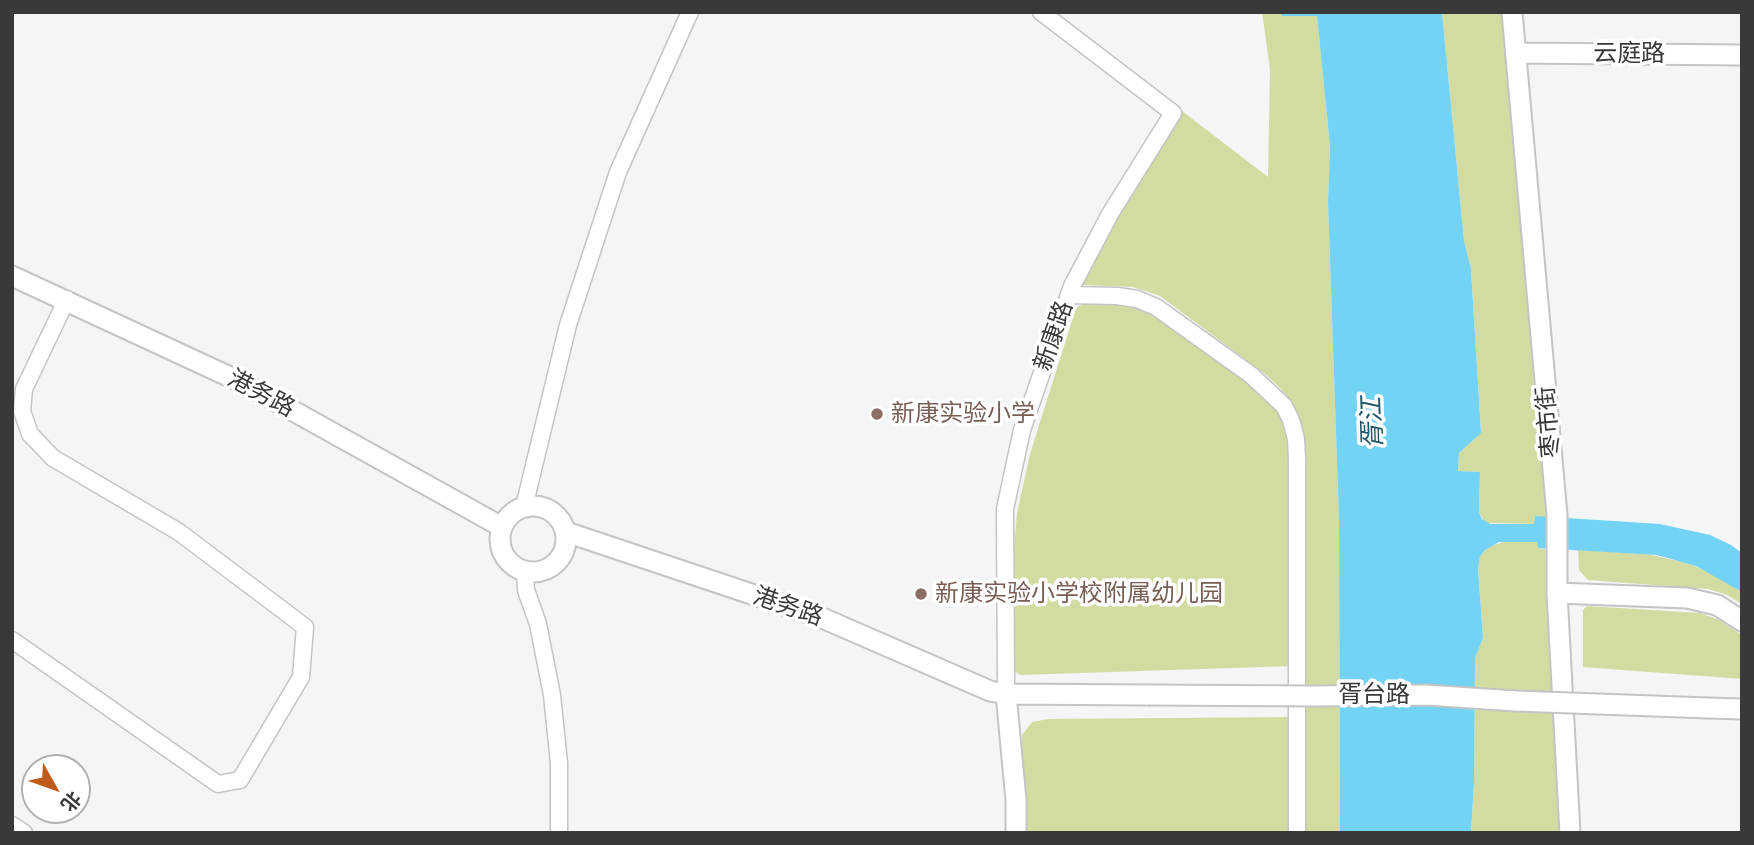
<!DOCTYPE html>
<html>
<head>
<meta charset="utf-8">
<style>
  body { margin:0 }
  #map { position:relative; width:1754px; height:845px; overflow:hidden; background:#f3f5f7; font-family:Figtree,"Noto Sans SC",sans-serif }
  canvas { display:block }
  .frame { position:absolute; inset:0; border:14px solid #39393a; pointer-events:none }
  .north { position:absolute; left:21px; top:754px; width:70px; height:70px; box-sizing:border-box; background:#fff; border:2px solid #b0b0b0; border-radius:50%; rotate:130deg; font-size:19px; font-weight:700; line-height:28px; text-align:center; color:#39393a }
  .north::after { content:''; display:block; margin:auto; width:24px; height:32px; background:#bc5b1a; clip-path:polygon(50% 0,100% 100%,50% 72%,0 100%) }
</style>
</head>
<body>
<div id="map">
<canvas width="1754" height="845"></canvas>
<div class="frame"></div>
<div class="north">北</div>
</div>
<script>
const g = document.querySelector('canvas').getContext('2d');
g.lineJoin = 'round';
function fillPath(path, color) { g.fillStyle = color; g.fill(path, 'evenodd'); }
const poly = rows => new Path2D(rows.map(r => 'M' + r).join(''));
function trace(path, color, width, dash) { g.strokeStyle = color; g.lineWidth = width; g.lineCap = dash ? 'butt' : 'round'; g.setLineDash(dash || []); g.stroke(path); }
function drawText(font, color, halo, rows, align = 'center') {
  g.font = font + ' Figtree,"Noto Sans SC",sans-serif'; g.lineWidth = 7; g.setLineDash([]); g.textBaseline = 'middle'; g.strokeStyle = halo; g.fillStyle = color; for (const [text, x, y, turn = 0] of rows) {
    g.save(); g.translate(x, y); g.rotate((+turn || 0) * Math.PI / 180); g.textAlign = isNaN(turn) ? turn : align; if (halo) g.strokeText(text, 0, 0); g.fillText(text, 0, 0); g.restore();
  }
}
fillPath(poly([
  [1262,12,1281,12,1282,16,1317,15,1330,146,1328,202,1339,520,1340,833,1304,833,1305,447,1301,424,1294,406,1281,389,1265,374,1160,296,1133,287,1081,285,1128,195,1182,111,1268,177,1270,69],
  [1442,12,1501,12,1507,36,1543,457,1546,518,1535,516,1534,524,1485,523,1479,512,1480,472,1458,471,1459,453,1481,433,1471,269,1464,241],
  [1097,302,1136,308,1164,320,1267,395,1283,417,1289,444,1293,666,1020,675,1013,670,1006,646,1017,513,1030,454,1076,308,1083,304],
  [1507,541,1538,542,1538,548,1545,549,1561,719,1567,833,1471,833,1474,781,1475,658,1483,638,1478,568,1480,557,1488,547],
  [1578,550,1647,554,1687,563,1713,574,1742,592,1742,604,1727,595,1708,589,1588,580,1579,570],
  [1587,606,1700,613,1719,620,1742,635,1742,679,1583,667,1583,610],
  [1291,717,1290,833,1027,833,1022,745,1022,735,1032,722,1048,719]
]), '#d2dca1');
fillPath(poly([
  [1281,12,1442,12,1464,241,1471,269,1481,433,1459,453,1458,471,1480,472,1479,512,1482,519,1490,524,1534,524,1535,516,1660,524,1710,535,1731,545,1742,553,1742,592,1696,566,1657,555,1538,548,1537,542,1499,542,1485,550,1480,557,1478,568,1483,638,1475,658,1474,781,1471,833,1340,833,1339,520,1328,202,1330,146,1317,16,1282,16]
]), '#73d3f5');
const minor = poly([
  [1069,295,1117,296,1137,299,1156,307,1251,375,1284,406,1291,420,1296,439,1297,459,1297,833],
  [524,507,568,325,618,172,690,12],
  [525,572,526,590,538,624,552,695,559,763,559,833],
  [12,640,218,784,240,780,301,677,305,627,179,532,53,458,30,434,22,411,24,389,67,299],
  [1006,694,1005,509,1022,430,1072,286,1110,214,1173,113,1041,12],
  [12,825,24,833]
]);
const tertiary = poly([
  [1512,12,1557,515,1557,593,1570,833],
  [1516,53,1742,55],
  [12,276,243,383,502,527],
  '500 539a33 33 0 1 1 66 0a33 33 0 1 1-66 0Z',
  [566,532,820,617,990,691,1006,694,1148,695],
  [1557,593,1687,598,1717,605,1742,621],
  [1006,694,1016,800,1016,833],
  [1316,696,1426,695,1516,701],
  [1708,708,1742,709]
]);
trace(minor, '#c3c4c6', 19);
trace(tertiary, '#c3c4c6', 23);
trace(minor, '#fff', 16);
trace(tertiary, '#fff', 19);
const tertiaryBridge = poly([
  [1148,695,1316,696],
  [1516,701,1708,708]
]);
trace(tertiaryBridge, '#c3c4c6', 23, []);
trace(tertiaryBridge, '#fff', 19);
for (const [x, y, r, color] of [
  [877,414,7,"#8d6e63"],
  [921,594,7,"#8d6e63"]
]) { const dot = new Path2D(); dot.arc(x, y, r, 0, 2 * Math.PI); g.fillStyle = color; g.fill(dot); trace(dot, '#fff', 2.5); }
drawText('24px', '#39393a', '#fff', [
  ["云庭路",1629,54],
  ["新康路",1054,336,-71],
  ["港务路",261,394,28],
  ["枣市街",1549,422,-95],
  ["港务路",788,607,19],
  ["胥台路",1374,695]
]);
drawText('24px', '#785e54', '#fff', [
  ["新康实验小学",891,414],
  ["新康实验小学校附属幼儿园",935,594]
], 'left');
drawText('italic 26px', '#205667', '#fff', [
  ["胥江",1373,423,-92]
]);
</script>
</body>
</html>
